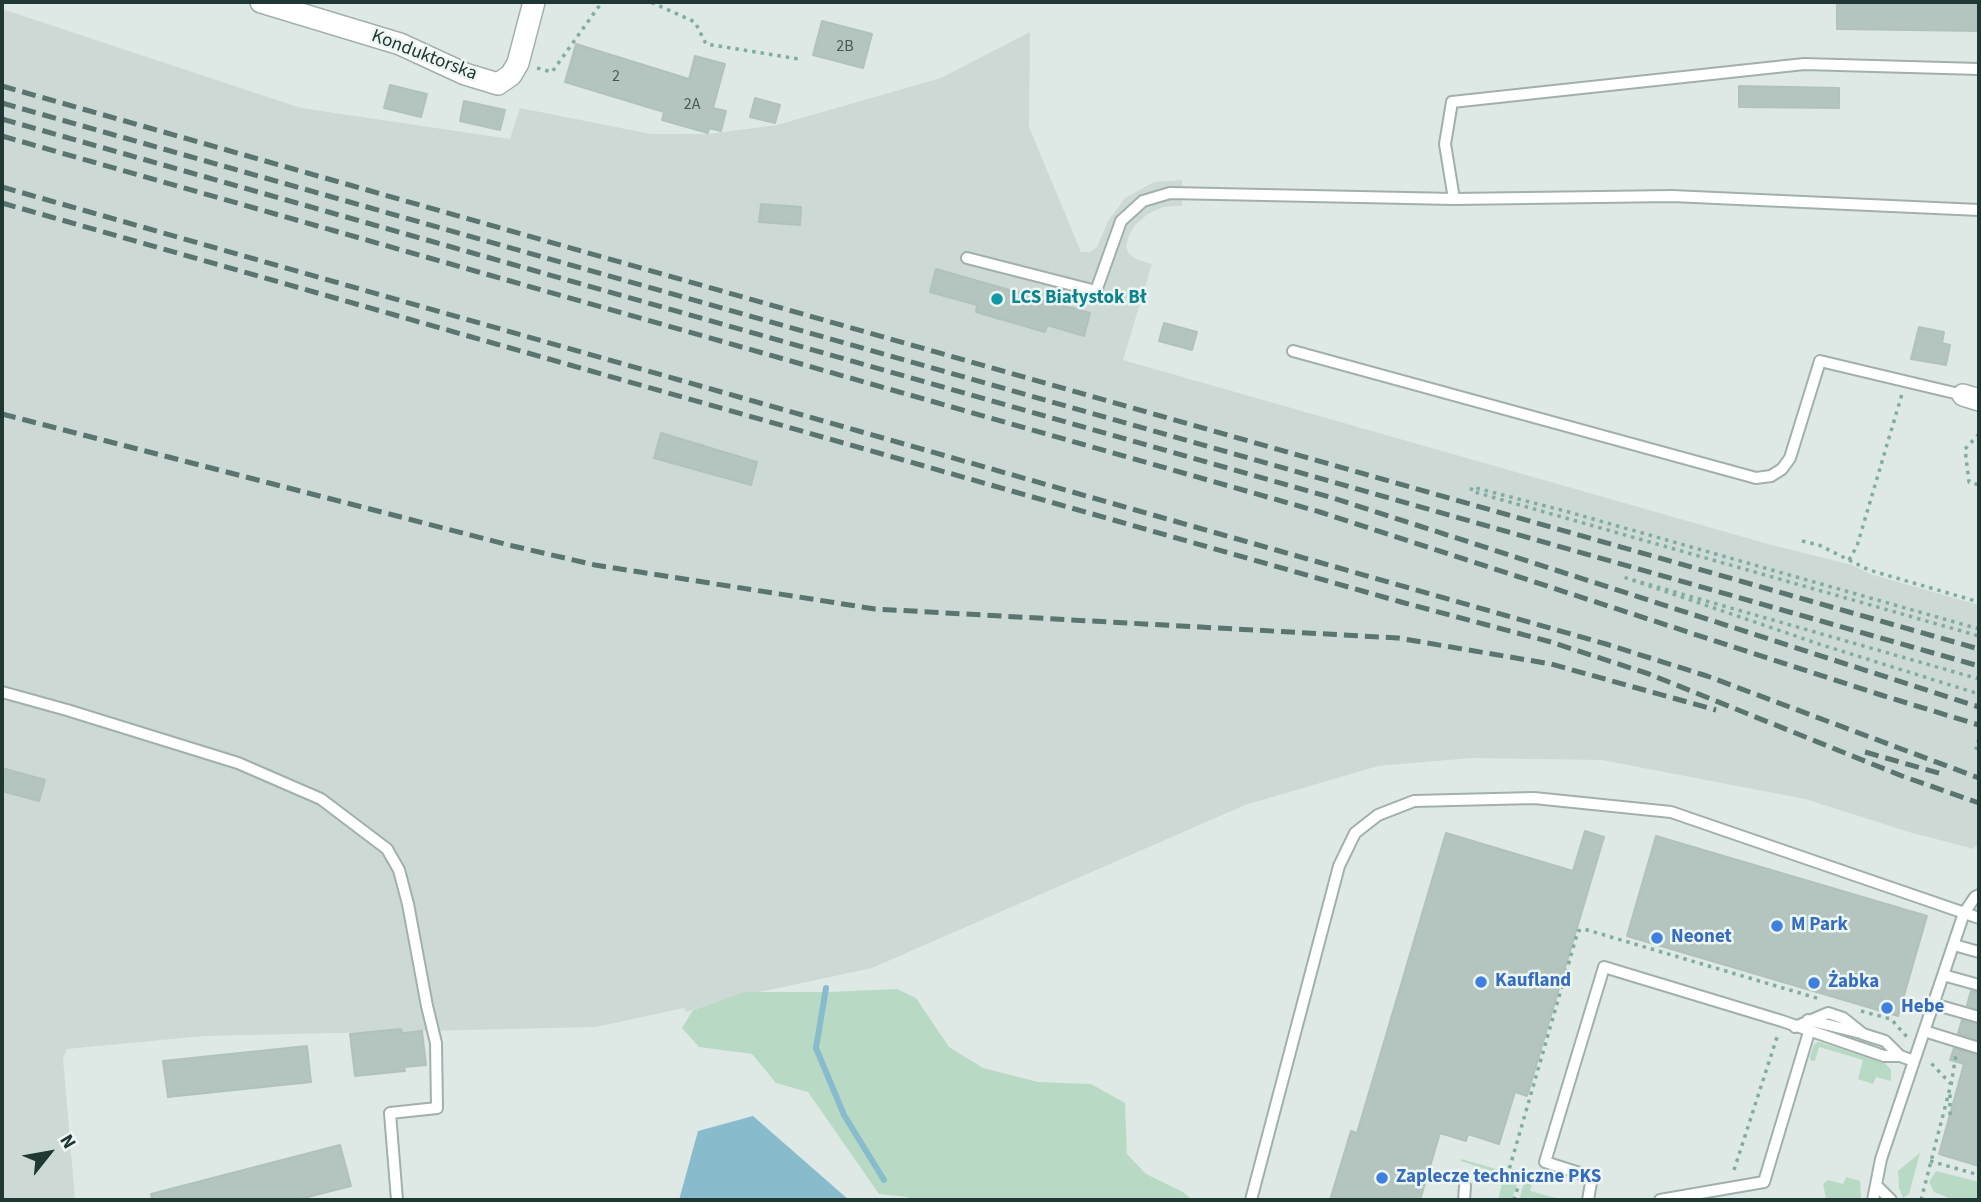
<!DOCTYPE html>
<html>
<head>
<meta charset="utf-8">
<style>
  body { margin:0 }
  #map { position:relative; width:1981px; height:1202px; overflow:hidden; background:#dee9e5; font-family:"Source Sans 3",sans-serif }
  canvas { display:block }
  .frame { position:absolute; inset:0; border:4px solid #203834; pointer-events:none }
  .north { position:absolute; left:14px; top:1118px; width:70px; height:70px; -webkit-text-stroke:5px #eef6f3; paint-order:stroke; rotate:59deg; font-size:19px; font-weight:700; line-height:28px; text-align:center; color:#203834 }
  .north::after { content:''; display:block; margin:auto; width:24px; height:32px; background:#203834; clip-path:polygon(50% 0,100% 100%,50% 72%,0 100%) }
</style>
</head>
<body>
<div id="map">
<canvas width="1981" height="1202"></canvas>
<div class="frame"></div>
<div class="north">N</div>
</div>
<script>
const g = document.querySelector('canvas').getContext('2d');
g.lineJoin = 'round';
function fillPath(path, color) { g.fillStyle = color; g.fill(path, 'evenodd'); }
const poly = rows => new Path2D(rows.map(r => 'M' + r).join(''));
function trace(path, color, width, dash) { g.strokeStyle = color; g.lineWidth = width; g.lineCap = dash ? 'butt' : 'round'; g.setLineDash(dash || []); g.stroke(path); }
function drawText(font, color, halo, rows, align = 'center') {
  g.font = font + ' "Source Sans 3",sans-serif'; g.lineWidth = 5; g.setLineDash([]); g.textBaseline = 'middle'; g.strokeStyle = halo; g.fillStyle = color; for (const [text, x, y, turn = 0] of rows) {
    g.save(); g.translate(x, y); g.rotate((+turn || 0) * Math.PI / 180); g.textAlign = isNaN(turn) ? turn : align; if (halo) g.strokeText(text, 0, 0); g.fillText(text, 0, 0); g.restore();
  }
}
fillPath(poly([
  [2,9,301,108,510,139,520,108,651,134,708,134,777,125,941,78,1030,32,1029,127,1081,252,1090,252,1097,247,1108,221,1125,198,1154,182,1182,180,1182,206,1163,207,1148,214,1136,224,1129,235,1126,247,1129,254,1136,259,1152,264,1123,360,1768,544,1852,565,1870,574,1979,605,1979,847,1975,846,1974,849,1909,832,1805,799,1602,760,1471,758,1378,766,1245,805,872,968,722,1000,686,1012,684,1008,596,1027,204,1036,67,1049,63,1058,75,1200,2,1200]
]), '#cdd9d4');
fillPath(poly([
  [897,989,916,998,949,1047,983,1068,1038,1082,1091,1084,1125,1103,1127,1154,1146,1174,1183,1192,1192,1200,910,1200,907,1197,879,1194,808,1092,776,1083,752,1054,699,1047,682,1028,693,1010,745,992,828,992],
  [1819,1042,1884,1062,1891,1070,1891,1081,1876,1077,1873,1084,1858,1079,1863,1060,1819,1047,1815,1061,1811,1061,1810,1057,1814,1044],
  [1920,1153,1909,1194,1903,1198,1899,1188,1898,1171],
  [1461,1159,1510,1173,1514,1177,1517,1184,1512,1200,1498,1200,1504,1175,1461,1161],
  [1936,1171,1979,1182,1979,1200,1954,1200,1934,1192,1929,1182],
  [1527,1172,1535,1174,1530,1191,1564,1200,1519,1200],
  [1846,1177,1860,1181,1861,1200,1822,1200,1826,1199,1823,1184,1828,1180,1843,1184]
]), '#b8dac4');
fillPath(poly([
  [753,1116,849,1200,679,1200,698,1131]
]), '#88bccd');
trace(poly([
  [826,988,816,1048,844,1115,884,1180]
]), '#88bccd', 6);
const building = poly([
  [1837,2,1979,2,1979,31,1837,29,1837,2],
  [822,21,872,34,863,68,813,55,822,21],
  [576,44,689,79,695,56,725,64,713,108,726,111,721,131,709,128,708,133,662,120,664,112,565,82,576,44],
  [390,85,427,94,421,117,384,108,390,85],
  [1739,86,1839,88,1839,108,1739,107,1739,86],
  [755,98,780,105,775,123,750,117,755,98],
  [464,101,505,110,500,130,460,121,464,101],
  [761,204,801,207,800,225,759,222,761,204],
  [936,269,1090,313,1084,336,1047,325,1045,332,976,312,977,305,930,292,936,269],
  [1164,323,1197,332,1192,350,1159,341,1164,323],
  [1919,327,1944,332,1942,343,1950,345,1946,365,1911,359,1919,327],
  [661,433,757,462,751,485,654,458,661,433],
  [2,768,45,780,39,801,2,791,2,768],
  [1585,831,1604,837,1527,1096,1515,1092,1499,1144,1468,1134,1466,1141,1440,1133,1420,1200,1330,1200,1351,1131,1357,1133,1446,833,1573,871,1585,831],
  [1656,836,1927,916,1898,1016,1627,936,1656,836],
  [1971,991,1979,993,1979,1009,1967,1005,1971,991],
  [1962,1020,1979,1025,1979,1040,1958,1033,1962,1020],
  [401,1029,402,1033,422,1031,426,1065,404,1067,405,1071,355,1076,350,1034,401,1029],
  [307,1046,311,1082,168,1097,163,1061,307,1046],
  [1954,1048,1979,1056,1979,1166,1939,1154,1964,1064,1950,1060,1954,1048],
  [340,1145,351,1186,296,1200,152,1200,151,1194,340,1145]
]);
fillPath(building, '#b4c4be');
trace(building, '#b1c2bd', 2);
const lane = poly([
  [1454,199,1445,144,1452,102,1804,64,1979,69],
  [967,258,1096,291,1121,221,1143,201,1170,193,1454,199,1672,196,1979,210],
  [1293,351,1756,478,1771,476,1782,469,1790,458,1820,361,1963,395],
  [2,692,67,710,238,763,321,799,387,849,399,870,408,904,427,1006,436,1043,437,1108,390,1113,397,1200],
  [1954,945,1979,952],
  [1943,975,1979,985],
  [1933,1004,1979,1017],
  [1808,1020,1861,1033],
  [1795,1027,1828,1013,1843,1018,1863,1034,1885,1041,1900,1056],
  [1924,1031,1979,1048],
  [1877,1186,1891,1200],
  [1251,1200,1339,866,1355,833,1378,815,1414,801,1534,798,1671,812,1979,918],
  [1464,1200,1465,1186],
  [1588,1200,1592,1177,1545,1162,1604,967,1782,1021,1884,1056,1900,1056,1914,1061],
  [1660,1200,1764,1182,1809,1032],
  [1873,1200,1881,1159,1964,913,1975,897,1979,895]
]);
const street = poly([
  [261,2,400,44,465,74,498,84,511,75,518,63,534,2],
  [1963,395,1979,400]
]);
trace(lane, '#a1b0ac', 14);
trace(street, '#a1b0ac', 24);
trace(poly([
  [643,2,653,3,695,22,706,44,799,59],
  [537,68,552,72,602,2],
  [1979,434,1965,449,1969,482,1979,485],
  [1802,541,1819,545,1869,570,1979,602],
  [1849,560,1857,546,1902,394],
  [1979,629,1565,511,1472,487,1471,491,1979,636],
  [1979,679,1626,578,1819,644,1979,694],
  [1979,739,1976,748,1979,749],
  [1861,1011,1891,1019,1907,1037],
  [1951,1085,1956,1055],
  [1950,1115,1950,1093],
  [1930,1161,1979,1175],
  [1734,1170,1778,1034],
  [1514,1200,1522,1174,1509,1170,1578,931,1584,929,1820,999],
  [1921,1200,1951,1084,1929,1061]
]), '#80aca2', 3.5, [3.5, 5]);
trace(lane, '#fff', 10);
trace(street, '#fff', 21);
trace(poly([
  [2,86,1979,649],
  [2,103,1979,666],
  [2,119,1333,498,1979,707],
  [2,136,1320,512,1881,695,1979,725],
  [2,187,1606,644,1707,676,1979,778],
  [2,203,1401,602,1551,642,1649,674,1902,776,1979,803],
  [2,414,513,546,595,565,875,609,1398,638,1551,664,1716,710],
  [1865,752,1942,774]
]), '#5a746f', 5, [14, 7]);
for (const [x, y, r, color] of [
  [997,299,7,"#0f9aa8"],
  [1777,926,7,"#3f7fe0"],
  [1657,938,7,"#3f7fe0"],
  [1481,982,7,"#3f7fe0"],
  [1814,983,7,"#3f7fe0"],
  [1887,1008,7,"#3f7fe0"],
  [1382,1178,7,"#3f7fe0"]
]) { const dot = new Path2D(); dot.arc(x, y, r, 0, 2 * Math.PI); g.fillStyle = color; g.fill(dot); trace(dot, '#eef6f3', 2.5); }
drawText('16px', '#455b56', null, [
  ["2B",845,47],
  ["2",616,77],
  ["2A",692,105]
]);
drawText('19px', '#203834', '#eef6f3', [
  ["Konduktorska",424,56,21]
]);
drawText('bold 19px', '#0d838f', '#eef6f3', [
  ["LCS Białystok Bł",1011,299]
], 'left');
drawText('bold 19px', '#366cbe', '#eef6f3', [
  ["M Park",1791,926],
  ["Neonet",1671,938],
  ["Kaufland",1495,982],
  ["Żabka",1828,983],
  ["Hebe",1901,1008],
  ["Zaplecze techniczne PKS",1396,1178]
], 'left');
</script>
</body>
</html>
